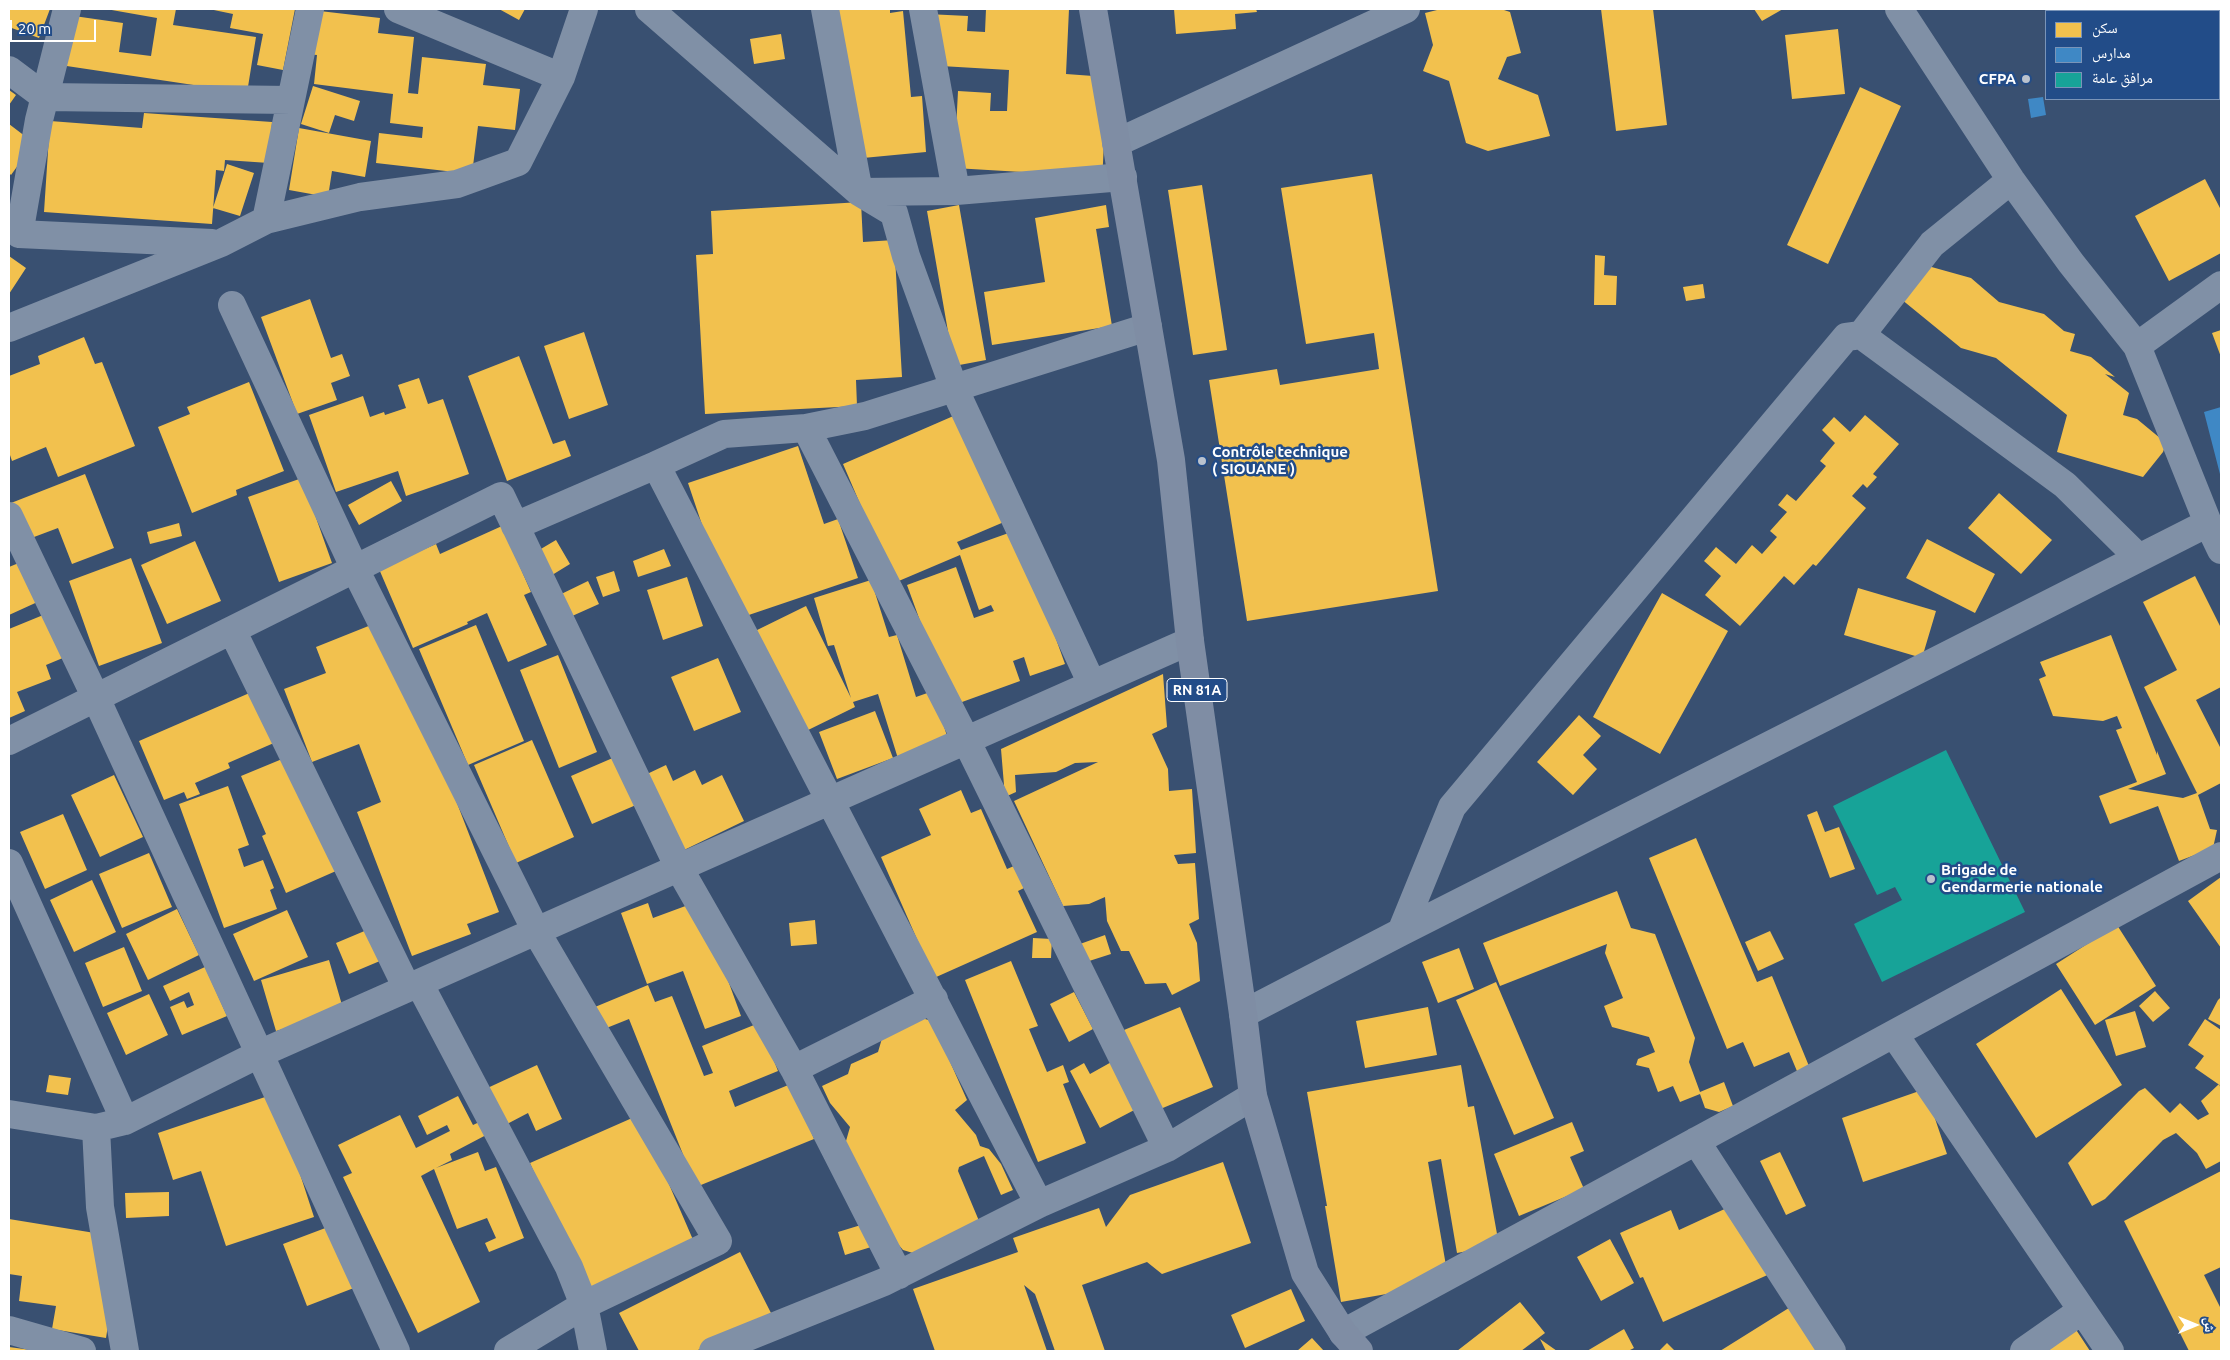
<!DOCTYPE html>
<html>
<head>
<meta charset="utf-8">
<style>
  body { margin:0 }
  #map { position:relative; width:2230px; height:1360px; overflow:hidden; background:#395071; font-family:Ubuntu,"Noto Naskh Arabic",sans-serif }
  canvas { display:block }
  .frame { position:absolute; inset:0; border:10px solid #fff; pointer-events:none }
  .legend { position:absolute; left:2045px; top:10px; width:175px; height:90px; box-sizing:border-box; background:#224c88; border:1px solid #7a94b8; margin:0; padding:6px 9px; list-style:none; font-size:15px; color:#fff }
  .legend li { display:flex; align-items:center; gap:10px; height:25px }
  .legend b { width:25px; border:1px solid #7a94b8 }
  .north { position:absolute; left:2170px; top:1300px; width:50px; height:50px; -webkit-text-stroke:4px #224c88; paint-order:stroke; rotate:90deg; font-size:14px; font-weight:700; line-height:20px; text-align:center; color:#fff }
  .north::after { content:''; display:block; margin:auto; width:18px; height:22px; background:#fff; clip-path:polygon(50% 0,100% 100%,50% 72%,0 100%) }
  .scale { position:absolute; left:10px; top:20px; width:86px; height:22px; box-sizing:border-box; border:2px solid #fff; border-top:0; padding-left:6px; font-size:15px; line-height:18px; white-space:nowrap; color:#fff; -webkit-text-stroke:4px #224c88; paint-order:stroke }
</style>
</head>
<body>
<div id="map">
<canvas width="2230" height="1360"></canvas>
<div class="frame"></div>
<ul class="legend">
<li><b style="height:14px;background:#f2c14e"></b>سكن</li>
<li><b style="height:14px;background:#3f88c5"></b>مدارس</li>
<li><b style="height:14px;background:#17a398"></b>مرافق عامة</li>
</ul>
<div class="north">ش</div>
<div class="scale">20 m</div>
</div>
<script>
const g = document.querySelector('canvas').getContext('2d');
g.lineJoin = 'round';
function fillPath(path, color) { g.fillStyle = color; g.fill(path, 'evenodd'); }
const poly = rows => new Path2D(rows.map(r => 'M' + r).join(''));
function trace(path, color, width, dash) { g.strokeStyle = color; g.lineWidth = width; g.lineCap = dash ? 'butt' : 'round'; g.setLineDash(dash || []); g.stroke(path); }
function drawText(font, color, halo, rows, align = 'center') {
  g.font = font + ' Ubuntu,sans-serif'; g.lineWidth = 5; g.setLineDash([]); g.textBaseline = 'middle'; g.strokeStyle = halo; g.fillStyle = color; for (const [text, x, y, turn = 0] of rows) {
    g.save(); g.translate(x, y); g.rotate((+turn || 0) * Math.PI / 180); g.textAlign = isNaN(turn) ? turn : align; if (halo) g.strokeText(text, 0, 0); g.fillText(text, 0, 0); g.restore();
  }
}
fillPath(poly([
  [9,9,50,9,39,38,9,27],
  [106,9,176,9,173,25,256,37,247,93,60,65,67,15,123,23,119,52,151,56,157,18],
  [209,9,295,9,283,70,257,65,263,34,230,28,233,14],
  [499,9,525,9,519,20],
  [828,9,890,9,890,13,903,11,911,97,922,96,926,152,842,160],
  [986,9,1069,9,1066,74,1107,77,1102,184,1022,172,954,168,958,91,991,93,990,111,1007,111,1009,70,924,65,927,14,968,16,967,31,985,32],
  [1174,9,1256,9,1257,12,1235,14,1236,29,1176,34],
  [1441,9,1501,9,1510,12,1521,53,1507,57,1498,79,1538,95,1550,136,1488,151,1466,143,1449,81,1423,71,1433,45,1425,13],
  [1601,9,1653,9,1667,125,1616,131],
  [1754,9,1783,9,1762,21],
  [311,10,380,18,378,33,414,37,408,93,418,94,422,57,486,64,483,85,520,89,515,130,478,126,472,174,376,163,379,133,422,138,423,127,390,123,393,94,314,84,317,55,306,54],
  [1838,29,1845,94,1792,99,1785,35],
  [781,34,785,59,754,64,750,39],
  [313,86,360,101,354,121,335,115,329,133,301,124],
  [1860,87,1901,106,1828,264,1787,245],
  [9,90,16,95,9,105],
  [144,113,272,122,269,163,225,160,224,171,216,170,212,224,44,212,50,121,142,128],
  [9,124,34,143,11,175,9,173],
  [299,128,371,141,365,177,332,171,328,197,289,190],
  [227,164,254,173,240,216,213,208],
  [1372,174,1438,591,1247,621,1209,380,1277,369,1280,385,1379,369,1374,333,1306,344,1281,188],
  [2205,179,2221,210,2221,253,2169,281,2135,216],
  [1202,185,1227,350,1193,355,1168,190],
  [861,202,863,242,894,240,902,377,856,380,857,406,705,414,696,255,713,254,711,211],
  [959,205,986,360,954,366,927,211],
  [1106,205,1109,227,1096,229,1112,326,992,345,984,292,1045,282,1035,218],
  [1595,255,1605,256,1604,275,1617,276,1616,305,1594,305],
  [9,256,26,268,9,294],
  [1928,266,1971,278,1999,302,2044,314,2064,331,2075,334,2070,351,2091,357,2115,377,2105,374,2129,393,2123,415,2137,419,2166,443,2163,452,2143,477,2057,452,2067,415,1996,358,1961,348,1901,299],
  [1703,284,1705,298,1686,301,1683,287],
  [310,299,331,358,342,354,350,376,331,383,337,400,297,414,261,317],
  [2221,330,2221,357,2212,333],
  [584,332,608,405,569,419,544,346],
  [84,337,95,364,102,362,135,446,58,477,46,447,12,461,9,452,9,376,40,364,38,356],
  [519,356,553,444,565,440,571,456,507,481,468,376],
  [419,378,428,404,443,399,469,474,406,496,398,471,336,492,309,415,363,396,370,417,384,412,385,415,406,408,398,385],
  [249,382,284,471,236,490,237,495,192,513,158,427,190,414,187,407],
  [958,414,1004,522,957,542,961,550,1017,530,1065,664,1030,676,1024,657,1013,661,1020,681,951,706,907,585,956,567,974,618,994,611,991,605,979,610,960,555,894,583,843,464],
  [1865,415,1899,444,1873,474,1877,477,1867,488,1863,484,1852,496,1866,508,1816,566,1813,564,1794,585,1784,576,1740,626,1705,595,1721,576,1704,561,1716,547,1736,564,1752,545,1762,554,1777,537,1770,531,1787,512,1778,505,1787,494,1796,501,1826,466,1820,461,1835,443,1822,430,1834,417,1850,432],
  [798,446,824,524,838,519,858,578,734,620,688,483],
  [85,474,114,548,72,564,58,528,26,540,11,503],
  [302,478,332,563,279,582,248,497],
  [391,481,402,501,359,525,348,505],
  [1999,493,2052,540,2021,574,1968,528],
  [179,523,182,536,150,544,147,532],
  [502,526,531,592,524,595,547,645,508,662,487,613,467,622,468,624,413,648,379,569,436,544,440,554],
  [1927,539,1995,574,1975,613,1906,578],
  [556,540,570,564,544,580,529,556],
  [195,541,221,601,167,624,141,565],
  [664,549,671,566,638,577,633,561],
  [38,555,55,594,9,615,9,567],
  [131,558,162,643,99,666,69,581],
  [614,571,620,591,603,597,596,577],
  [2195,576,2221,628,2221,687,2196,700,2221,749,2221,783,2198,795,2210,829,2217,830,2213,848,2179,861,2158,806,2110,824,2099,796,2137,782,2116,730,2122,728,2117,716,2103,721,2053,716,2039,679,2046,676,2040,662,2111,635,2157,755,2157,751,2166,774,2128,789,2183,798,2197,793,2144,687,2177,670,2143,602],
  [687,577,703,626,663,640,647,590],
  [871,580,889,637,897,635,916,697,933,691,951,749,900,765,878,694,853,702,855,707,800,734,751,633,806,606,851,698,834,645,828,646,814,598],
  [588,581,599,604,561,621,551,599],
  [1858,588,1936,611,1922,658,1844,635],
  [1662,593,1728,631,1660,754,1593,717],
  [53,611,70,655,46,665,51,679,17,692,25,711,9,718,9,629],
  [386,619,499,912,467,924,471,934,412,956,357,812,381,802,359,744,312,762,284,689,326,673,316,647],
  [476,625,524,741,468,765,419,649],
  [558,655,597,752,559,768,520,670],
  [718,658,741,712,694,731,671,677],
  [1163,674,1167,727,1152,734,1168,769,1169,791,1192,789,1196,853,1174,855,1178,864,1195,863,1199,919,1189,924,1197,943,1200,981,1172,995,1166,983,1145,984,1129,951,1121,951,1107,921,1105,897,1089,904,1063,906,1014,801,1098,762,1075,763,1056,772,1015,775,1016,792,1005,797,1001,749],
  [261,688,283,739,228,763,230,768,195,783,200,794,187,799,184,792,164,800,139,741],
  [875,711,893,758,837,779,819,732],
  [1579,715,1601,736,1583,755,1597,769,1573,795,1537,762],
  [532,740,574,837,516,863,474,765],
  [287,757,336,871,286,893,262,836,266,834,241,776],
  [615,757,636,805,592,824,571,776],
  [666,765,673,781,695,770,702,785,722,775,744,821,684,850,647,774],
  [114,775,143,837,100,857,71,795],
  [228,786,249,845,238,849,244,867,263,860,274,888,270,890,277,909,224,928,179,804],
  [961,790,971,813,981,809,1007,869,1014,866,1024,888,1018,891,1037,932,934,978,881,857,931,835,919,809],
  [1817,811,1825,832,1839,827,1855,869,1830,878,1807,815],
  [63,814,87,870,45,889,20,832],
  [1696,838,1757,982,1772,976,1811,1071,1799,1076,1789,1052,1754,1067,1743,1042,1727,1049,1649,858],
  [149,853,172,907,122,928,99,874],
  [2221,877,2221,948,2188,901],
  [92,880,116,932,74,952,50,900],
  [1617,891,1631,928,1655,934,1695,1038,1689,1062,1700,1092,1724,1082,1733,1106,1719,1112,1705,1108,1700,1094,1680,1102,1673,1086,1658,1092,1649,1068,1636,1065,1638,1059,1655,1052,1649,1037,1612,1027,1604,1006,1623,998,1605,953,1607,944,1500,986,1483,943],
  [699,901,741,1016,705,1029,683,971,647,984,621,913,648,903,653,918],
  [177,909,199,955,148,980,126,934],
  [287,910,308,957,254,981,233,934],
  [815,920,817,944,791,946,789,923],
  [2117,925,2156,986,2095,1025,2056,964],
  [374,927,387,958,349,974,336,943],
  [1770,931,1784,959,1758,971,1745,942],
  [1105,935,1111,954,1086,962,1080,944],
  [1033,938,1052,939,1051,958,1032,958],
  [124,947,142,991,103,1007,85,963],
  [1459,948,1474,989,1438,1003,1422,962],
  [329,960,344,1012,276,1031,261,980],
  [1011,961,1038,1026,1029,1029,1047,1072,1063,1065,1069,1082,1063,1084,1086,1143,1038,1162,965,980],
  [205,967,227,1016,182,1035,170,1007,184,1001,187,1008,194,1005,189,992,170,1001,163,986],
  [1496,982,1554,1118,1514,1135,1456,1000],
  [648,985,655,1002,672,996,704,1076,713,1073,702,1046,759,1023,778,1071,729,1091,735,1107,798,1081,801,1106,814,1139,696,1187,629,1019,604,1029,595,1007],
  [2061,989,2122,1085,2036,1138,1976,1044],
  [2155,991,2170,1008,2153,1022,2139,1006],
  [1074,992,1093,1029,1069,1042,1050,1004],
  [149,994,168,1035,126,1055,107,1013],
  [2221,997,2221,1026,2208,1019,2218,1000],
  [1180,1007,1213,1087,1158,1110,1124,1030],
  [1428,1007,1437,1055,1365,1068,1356,1021],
  [2135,1011,2146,1047,2116,1056,2105,1020],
  [911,1015,932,1021,967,1100,955,1110,976,1135,980,1146,989,1149,1001,1164,1013,1190,1001,1195,984,1156,959,1167,958,1171,982,1228,926,1257,903,1250,872,1213,844,1148,850,1127,830,1103,822,1086,848,1074,851,1064,878,1052,883,1035],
  [2205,1019,2221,1030,2221,1086,2195,1068,2204,1056,2188,1045],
  [1115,1060,1140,1107,1100,1128,1070,1071,1084,1063,1090,1074],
  [537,1065,562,1119,536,1131,528,1113,450,1154,452,1160,436,1168,478,1152,485,1171,496,1167,524,1238,489,1252,485,1243,496,1238,487,1218,457,1229,434,1169,421,1176,480,1302,418,1333,343,1177,352,1173,338,1145,400,1115,416,1148,450,1131,447,1125,427,1135,418,1116,458,1096,473,1125,492,1116,481,1091],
  [1461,1065,1468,1107,1474,1106,1499,1245,1457,1253,1441,1159,1428,1162,1449,1283,1341,1302,1325,1206,1327,1206,1307,1092],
  [49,1075,71,1078,68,1095,46,1092],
  [2219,1084,2221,1089,2221,1161,2206,1169,2197,1153,2176,1133,2163,1140,2105,1199,2092,1206,2068,1163,2139,1091,2145,1088,2170,1113,2180,1103,2198,1120,2209,1114,2201,1101],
  [1925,1089,1947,1154,1863,1182,1842,1118],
  [274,1094,314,1217,226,1246,201,1171,173,1180,158,1133],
  [639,1115,694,1242,587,1296,530,1163],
  [1572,1122,1584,1151,1570,1157,1584,1189,1519,1216,1494,1154],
  [1780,1152,1806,1206,1786,1215,1760,1161],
  [1223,1162,1251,1243,1162,1274,1147,1262,1082,1285,1105,1351,1055,1351,1035,1294,1024,1285,1047,1351,935,1351,913,1289,1018,1252,1013,1238,1099,1208,1106,1227,1130,1195],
  [2221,1171,2221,1267,2204,1275,2221,1309,2221,1351,2189,1351,2124,1221],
  [169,1192,169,1216,126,1218,125,1193],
  [1742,1201,1783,1268,1663,1322,1643,1277,1640,1278,1620,1233,1671,1210,1679,1230],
  [9,1219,107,1235,118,1262,106,1338,52,1329,56,1306,19,1301,22,1276,9,1274],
  [874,1221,881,1244,845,1255,838,1232],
  [336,1224,359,1286,307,1306,283,1244],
  [1610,1239,1634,1283,1601,1301,1577,1257],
  [740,1252,771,1313,696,1351,639,1351,619,1313],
  [1291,1289,1305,1321,1245,1348,1231,1315],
  [1520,1302,1545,1333,1521,1351,1457,1351],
  [1792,1306,1820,1351,1720,1351],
  [2071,1322,2090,1351,2025,1351],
  [1624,1329,1634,1348,1628,1351,1587,1351],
  [1312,1338,1324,1351,1297,1351],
  [1540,1339,1557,1351,1546,1351],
  [1667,1343,1675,1351,1659,1351],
  [9,1347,31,1350,31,1351,9,1351]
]), '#f2c14e');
fillPath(poly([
  [2043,97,2046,115,2031,118,2028,99],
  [2221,407,2221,478,2204,412]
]), '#3f88c5');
fillPath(poly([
  [1946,750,2025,912,1882,982,1854,924,1902,900,1895,887,1877,895,1833,806]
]), '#17a398');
trace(poly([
  [67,9,39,120,19,234,212,243],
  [398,9,561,77],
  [649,9,859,192,894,213,906,256,954,388,1148,327],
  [825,9,859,192,956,191,1123,177],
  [923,9,956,191],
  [1899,9,2011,180,2071,263,2137,346,2208,523,2221,550],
  [9,70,45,97,291,100],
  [1116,143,1406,9],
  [266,220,310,9],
  [232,305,355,569,536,931,718,1241,584,1305,508,1351],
  [9,328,221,243,266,220,360,197,457,184,518,162,561,77,584,9],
  [1861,335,1932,244,2011,180],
  [2137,346,2221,285],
  [656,465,724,434,806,428],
  [9,516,96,698,396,1351],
  [515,526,656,465,1039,1204],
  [232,630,407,988],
  [1092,684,954,388,865,416,806,428,966,740,1167,1148],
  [9,741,501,496,679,868,794,1069,934,999],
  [9,863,125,1121,96,1128,100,1207,125,1351],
  [1401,932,1452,807,1846,337,1861,335,2065,485,2138,557],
  [419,983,569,1267,584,1305,593,1351],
  [1243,1014,1401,932,2208,523],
  [1894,1034,2110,1351],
  [794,1069,899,1275],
  [9,1114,96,1128],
  [125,1121,259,1054,1190,641],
  [1696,1141,1832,1351],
  [9,1330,82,1351],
  [1343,1333,2221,856],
  [713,1351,884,1282,1039,1204,1167,1148,1253,1096],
  [2024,1351,2081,1311]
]), '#8090a6', 28);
trace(poly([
  [1093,9,1171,460,1190,641,1243,1014,1253,1096,1305,1273,1343,1333,1359,1351]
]), '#7f8da4', 28);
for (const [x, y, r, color] of [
  [2026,79,5,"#bac2cd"],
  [1202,461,5,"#bac2cd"],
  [1931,879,5,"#bac2cd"]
]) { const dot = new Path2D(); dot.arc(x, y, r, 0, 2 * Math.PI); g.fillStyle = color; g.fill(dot); trace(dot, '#224c88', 2); }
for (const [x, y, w] of [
  [1197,690,60]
]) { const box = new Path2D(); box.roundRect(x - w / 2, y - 11.5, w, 23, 4); g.fillStyle = '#224c88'; g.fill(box); trace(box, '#fff', 1); }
drawText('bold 14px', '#fff', null, [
  ["RN 81A",1197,690]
]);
drawText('bold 15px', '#fff', '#224c88', [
  ["CFPA",2016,79,"right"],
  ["Contrôle technique",1212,452],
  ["( SIOUANE )",1212,469],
  ["Brigade de",1941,870],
  ["Gendarmerie nationale",1941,887]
], 'left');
</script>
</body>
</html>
